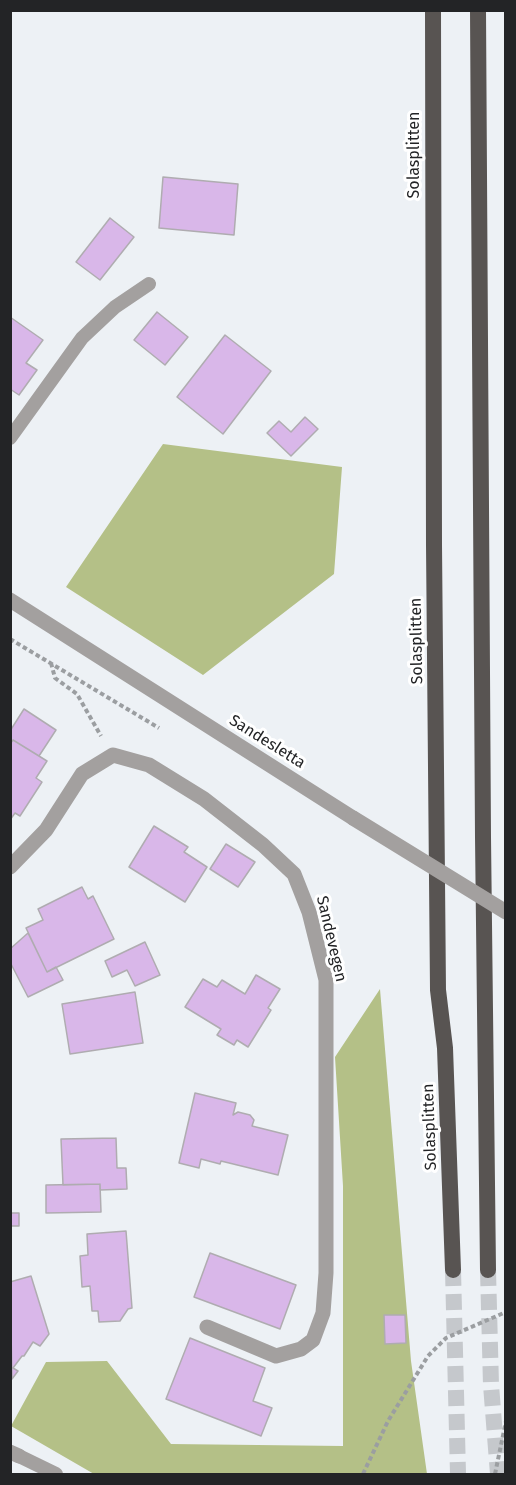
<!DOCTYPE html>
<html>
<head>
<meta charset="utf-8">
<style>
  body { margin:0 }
  #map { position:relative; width:516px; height:1485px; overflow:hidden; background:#edf1f5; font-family:"Fira Sans",sans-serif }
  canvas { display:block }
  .frame { position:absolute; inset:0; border:12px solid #232426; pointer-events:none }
</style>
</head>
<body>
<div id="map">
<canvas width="516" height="1485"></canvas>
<div class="frame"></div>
</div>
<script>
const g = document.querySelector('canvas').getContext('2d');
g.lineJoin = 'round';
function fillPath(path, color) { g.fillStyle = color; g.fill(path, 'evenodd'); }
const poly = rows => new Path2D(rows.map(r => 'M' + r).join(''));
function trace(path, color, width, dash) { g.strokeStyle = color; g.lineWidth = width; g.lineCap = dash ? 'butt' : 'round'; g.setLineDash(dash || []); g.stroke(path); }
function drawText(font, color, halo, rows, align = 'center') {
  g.font = font + ' "Fira Sans",sans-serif'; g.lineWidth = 6; g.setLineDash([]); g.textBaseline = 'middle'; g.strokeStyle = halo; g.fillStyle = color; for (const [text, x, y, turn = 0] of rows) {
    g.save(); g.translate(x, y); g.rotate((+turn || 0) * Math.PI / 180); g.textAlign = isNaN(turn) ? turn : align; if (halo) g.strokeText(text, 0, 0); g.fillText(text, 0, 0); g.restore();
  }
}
fillPath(poly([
  [163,444,342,467,334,574,203,675,66,587],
  [380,989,411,1361,427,1474,94,1474,11,1426,46,1362,107,1361,171,1444,343,1446,343,1186,335,1057]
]), '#b4c087');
const building = poly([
  [163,177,238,184,234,235,159,228,163,177],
  [110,218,134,237,100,280,76,262,110,218],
  [157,312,188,337,165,365,134,340,157,312],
  [10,317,43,340,26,363,37,370,19,395,10,389,10,317],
  [225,335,271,371,223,434,177,397,225,335],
  [305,417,318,429,291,456,267,433,279,421,291,432,305,417],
  [24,709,56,730,39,756,13,740,10,743,10,731,24,709],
  [13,740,47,761,36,778,42,782,20,816,15,813,10,820,10,744,13,740],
  [154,826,188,847,184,852,207,867,185,902,129,867,154,826],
  [226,844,255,862,238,887,210,869,226,844],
  [82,887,88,899,93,896,114,939,47,972,26,928,43,920,38,909,82,887],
  [28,933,47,972,56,967,63,980,28,997,10,962,10,949,28,933],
  [145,942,160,975,135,986,127,970,112,977,105,961,145,942],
  [256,975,280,989,268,1008,271,1010,248,1047,237,1040,234,1045,217,1035,221,1029,185,1007,203,979,217,987,222,980,245,994,256,975],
  [135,992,143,1043,70,1054,62,1004,135,992],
  [195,1093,236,1103,233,1115,238,1112,250,1115,254,1120,252,1126,288,1135,278,1175,221,1161,220,1164,201,1159,199,1168,179,1163,195,1093],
  [116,1138,117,1168,126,1168,127,1189,100,1190,100,1184,63,1185,61,1139,116,1138],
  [100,1184,101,1212,46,1213,46,1185,100,1184],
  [10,1213,19,1213,19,1226,10,1226,10,1213],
  [126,1231,132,1308,128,1309,120,1321,99,1322,98,1311,92,1311,90,1286,82,1287,80,1256,88,1255,87,1234,126,1231],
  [210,1253,296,1285,280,1329,194,1297,210,1253],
  [31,1276,49,1334,40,1346,33,1342,24,1356,22,1356,13,1368,18,1371,12,1379,10,1282,31,1276],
  [384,1315,405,1315,406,1343,385,1344,384,1315],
  [190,1338,265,1368,253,1401,272,1408,261,1436,166,1399,190,1338]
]);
fillPath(building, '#d9b7e9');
trace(building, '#afacb0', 1.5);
trace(poly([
  [453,1270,458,1474],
  [488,1270,491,1385,498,1474]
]), '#c5c8cc', 16, [16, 8]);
trace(poly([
  [10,639,159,728],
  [51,663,55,678,77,694,101,736],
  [363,1474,388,1421,428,1356,446,1338,506,1312],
  [495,1474,506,1421]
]), '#9b9ea1', 4, [4.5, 3]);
trace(poly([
  [10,438,82,338,115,307,149,284],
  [19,1456,56,1474]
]), '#a3a09f', 14);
trace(poly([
  [10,867,46,830,82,774,113,755,149,765,204,799,263,845,294,874,309,912,326,980,326,1273,323,1313,313,1340,301,1349,276,1356,207,1327],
  [10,1452,19,1456]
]), '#a3a09f', 15);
trace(poly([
  [10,600,353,818]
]), '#a3a09f', 15);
trace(poly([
  [433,10,434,545,438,990,445,1048,453,1270],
  [478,10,483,837,488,1270]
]), '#585452', 16);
trace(poly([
  [353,818,506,912]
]), '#a3a09f', 15);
drawText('16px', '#232426', '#fff', [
  ["Solasplitten",415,155,-90],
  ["Solasplitten",417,641,-91],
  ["Sandesletta",267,742,32],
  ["Sandevegen",331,939,77],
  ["Solasplitten",430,1127,-92]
]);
</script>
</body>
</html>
